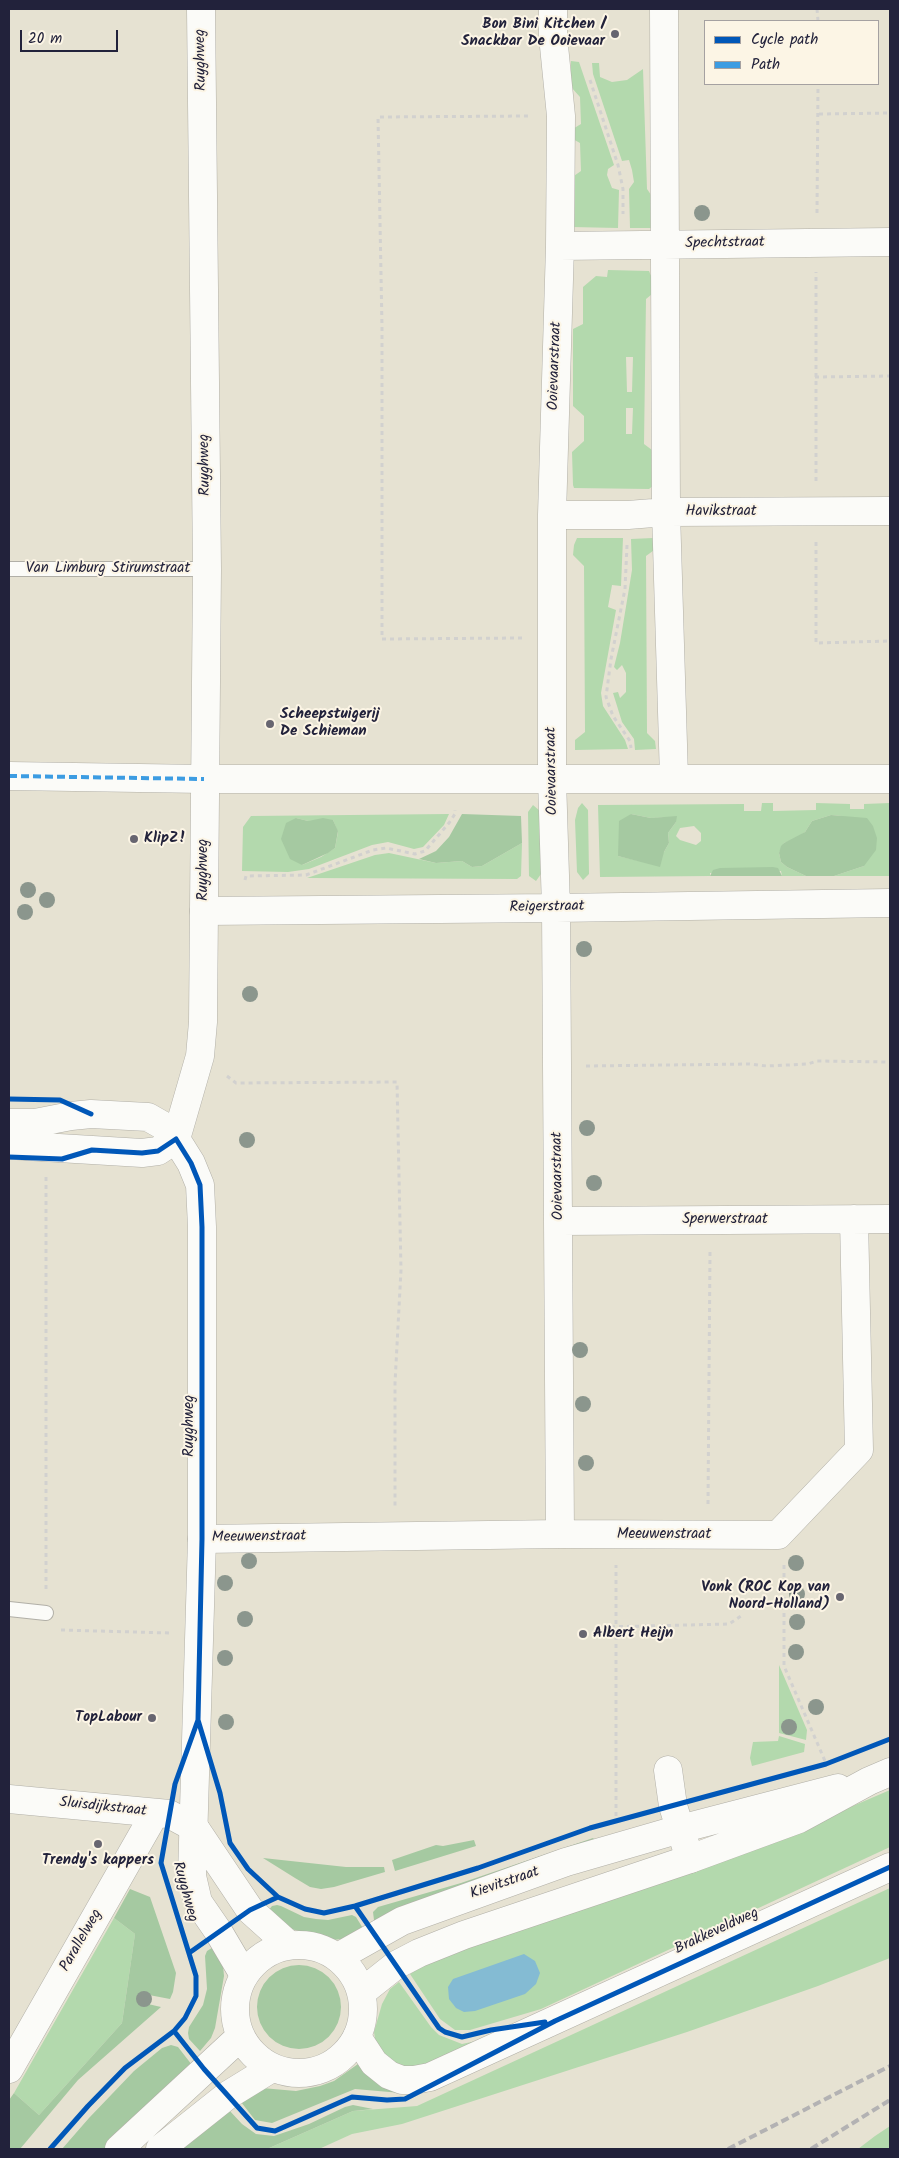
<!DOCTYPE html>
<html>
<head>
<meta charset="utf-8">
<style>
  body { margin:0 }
  #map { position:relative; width:899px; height:2158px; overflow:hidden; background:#e6e2d2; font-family:Kalam,sans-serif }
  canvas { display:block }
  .frame { position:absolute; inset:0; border:10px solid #22223b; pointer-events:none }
  .legend { position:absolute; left:704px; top:20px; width:175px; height:65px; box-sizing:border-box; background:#fcf5e5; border:1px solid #a5a1a1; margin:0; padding:6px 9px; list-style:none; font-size:15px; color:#22223b }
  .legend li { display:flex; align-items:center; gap:10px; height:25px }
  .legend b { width:25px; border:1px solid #a5a1a1 }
  .scale { position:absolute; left:20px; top:30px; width:98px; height:22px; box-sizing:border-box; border:2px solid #22223b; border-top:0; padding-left:6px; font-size:15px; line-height:18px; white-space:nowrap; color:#22223b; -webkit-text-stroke:4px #fcf5e5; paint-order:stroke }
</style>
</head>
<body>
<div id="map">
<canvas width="899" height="2158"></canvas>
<div class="frame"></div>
<ul class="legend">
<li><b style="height:6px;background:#0057b8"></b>Cycle path</li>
<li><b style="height:6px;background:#3c9ce2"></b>Path</li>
</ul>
<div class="scale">20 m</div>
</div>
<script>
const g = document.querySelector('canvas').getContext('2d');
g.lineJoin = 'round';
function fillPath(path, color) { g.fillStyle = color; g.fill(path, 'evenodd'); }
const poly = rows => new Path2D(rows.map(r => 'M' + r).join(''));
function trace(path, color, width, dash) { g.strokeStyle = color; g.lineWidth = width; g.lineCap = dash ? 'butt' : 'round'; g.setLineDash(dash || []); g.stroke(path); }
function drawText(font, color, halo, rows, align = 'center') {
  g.font = font + ' Kalam,sans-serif'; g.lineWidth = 4; g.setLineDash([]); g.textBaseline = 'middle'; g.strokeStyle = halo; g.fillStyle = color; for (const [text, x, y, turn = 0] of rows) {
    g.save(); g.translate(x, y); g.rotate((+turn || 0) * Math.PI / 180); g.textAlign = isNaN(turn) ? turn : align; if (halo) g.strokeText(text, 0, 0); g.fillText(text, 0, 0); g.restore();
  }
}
fillPath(poly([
  [571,61,579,62,614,165,608,169,607,175,612,188,619,190,618,228,572,227,571,178,581,171,580,143,571,138,571,130,581,124,580,97,571,87],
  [592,63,599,63,600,77,612,82,627,80,643,69,647,189,658,205,657,228,630,228,629,189,634,182,632,170,629,160,622,161,593,74],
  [608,270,649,271,657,290,646,299,644,444,652,450,657,460,654,485,649,489,574,488,573,485,572,452,584,441,584,416,573,406,573,329,583,324,583,287,596,276,607,277],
  [626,357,633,357,632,392,627,392],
  [626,408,633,408,632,434,626,434],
  [577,538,623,538,621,586,612,585,608,607,616,610,601,693,603,706,625,740,628,749,575,750,575,740,585,732,584,566,573,555,574,545],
  [653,538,657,548,646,556,647,733,655,741,656,749,635,750,634,739,622,722,613,693,618,692,620,698,626,692,626,673,622,665,617,670,614,667,620,643,632,570,631,539],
  [582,803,588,810,589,874,583,880,577,872,575,820,578,808],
  [762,803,773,803,773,811,816,810,816,803,850,804,850,809,864,809,864,804,890,803,890,876,834,876,864,866,842,816,831,815,812,821,805,832,797,838,784,843,779,853,781,862,787,867,806,876,782,876,781,871,710,873,710,876,600,877,598,805,744,804,744,811,761,811],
  [631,814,651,818,676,817,676,822,668,833,669,843,664,852,639,861,618,856],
  [694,826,701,833,701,841,696,845,680,840,676,836,680,828],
  [533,805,540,811,541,874,536,881,529,876,528,812],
  [449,814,444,825,423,847,414,849,388,842,372,845,309,869,288,872,242,871,243,827,251,816],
  [296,818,308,821,333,820,338,832,335,848,321,857,302,865],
  [522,843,521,876,517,879,307,878,375,855,389,853,436,863,462,861,472,867,482,866],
  [779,1665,807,1730,806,1740,779,1733],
  [779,1736,805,1744,804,1752,752,1766,750,1758,753,1742,778,1741],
  [890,1790,890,1847,541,2009,470,2030,455,2030,440,2019,410,1974,423,1964,825,1818],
  [890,1888,890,1958,818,1986,687,2032,402,2124,352,2134,319,2149,267,2149,353,2111,417,2106],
  [114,1918,135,1934,122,2023,39,2115,14,2093],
  [399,1982,431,2027,439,2035,462,2044,490,2038,407,2072,377,2050,374,2032,382,2004,390,1989],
  [890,2126,890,2149,858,2149,875,2136]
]), '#b3d9ad');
fillPath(poly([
  [462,814,521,816,522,843,482,866,472,867,462,861,436,863,419,859,436,851,449,837],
  [631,814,651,818,677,816,676,822,668,833,669,843,664,852,660,867,618,856,619,821],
  [831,815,867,818,873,826,877,838,876,850,864,866,834,876,806,876,787,867,781,862,779,853,781,846,784,843,805,832,812,821],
  [296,818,308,821,323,818,333,820,338,831,335,848,328,853,302,865,290,859,281,839,286,823],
  [773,867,778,868,782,876,710,876,713,870,720,868],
  [593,1838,595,1840,377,1924,374,1920,373,1912,378,1907,461,1883],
  [474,1840,476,1846,395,1871,392,1860,436,1845,443,1846],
  [263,1858,346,1867,384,1867,385,1872,334,1887,321,1889,310,1887,295,1878],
  [130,1889,150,1897,176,1973,173,1992,170,1999,149,1995,148,2004,161,2007,78,2080,20,2149,9,2149,9,2100,14,2093,39,2115,122,2023,135,1934,114,1918],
  [277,1905,281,1906,304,1917,316,1919,328,1920,352,1915,356,1917,364,1930,342,1939,333,1940,299,1931,291,1929,268,1911,272,1906],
  [215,1946,223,1965,224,1976,215,2028,211,2038,200,2051,189,2039,188,2033,189,2027,203,2005,207,1989,205,1956,207,1951],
  '257 2007a42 42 0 1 1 84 0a42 42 0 1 1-84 0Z',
  [171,2045,178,2047,192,2065,107,2149,62,2149,89,2118,134,2071,162,2048],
  [358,2064,401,2093,355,2089,272,2123,255,2120,241,2102,262,2088,296,2091,320,2086,334,2081],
  [353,2105,373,2109,353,2111,267,2149,179,2149,229,2110,242,2124,256,2134,274,2136,309,2124,345,2107]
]), '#a5c9a1');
fillPath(poly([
  [524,1954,535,1961,540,1973,536,1984,525,1994,475,2011,464,2012,456,2008,449,1999,448,1987,453,1979]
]), '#84bbd3');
const service = poly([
  [9,569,207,569],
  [9,1609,46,1613]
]);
const minor = poly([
  [553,9,553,36,561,116,560,246,552,515,552,779,556,908,560,1534],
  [664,9,666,512,674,778],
  [560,246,890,242],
  [552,515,628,515,666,512,890,511],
  [9,776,204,779,890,779],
  [204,911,556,908,890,903],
  [560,1221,890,1219],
  [202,1539,560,1534,778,1535,859,1450,854,1219],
  [668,1770,673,1806,690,1859],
  [9,1799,169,1814,195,1828],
  [9,2069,155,1813]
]);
const tertiary = poly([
  [9,1123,35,1123,71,1116,91,1114,148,1117,162,1125,176,1139,191,1163,200,1185,202,1227,202,1539,192,1876,198,1902,218,1931,244,1975],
  [176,1139,200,1056,203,1022,207,569,201,9],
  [9,1145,142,1153,158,1151,176,1139],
  [195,1828,250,1910,289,1945],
  [357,2037,374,2063,389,2075,402,2080,414,2080,430,2077,890,1867]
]);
const secondary = poly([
  '235 2009a64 64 0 1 1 128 0a64 64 0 1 1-128 0Z',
  [338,1957,402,1921,566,1862,680,1829,838,1788],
  [362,1992,396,1965,419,1953,464,1935,690,1859,799,1819,869,1781,890,1772],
  [119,2149,240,2037],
  [160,2149,228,2095,272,2068]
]);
trace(service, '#b1afa7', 16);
trace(minor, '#b1afa7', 29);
trace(tertiary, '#b1afa7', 29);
trace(secondary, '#b1afa7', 29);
trace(poly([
  [817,9,818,21],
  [590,80,618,165,623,189,623,214],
  [819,114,890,113],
  [817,213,818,84],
  [815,377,890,376],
  [816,481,816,272],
  [816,542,816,643,890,641],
  [627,545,625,589,611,659,606,697,613,716,630,741,631,748],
  [522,638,382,639,382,327,378,117,530,116],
  [245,880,246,876,306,875,373,850,386,848,415,854,425,851,449,823,455,814,455,810],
  [586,1066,749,1064,767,1066,808,1064,817,1061,890,1062],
  [227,1076,236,1083,397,1082,401,1270,395,1383,395,1506],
  [46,1177,46,1591],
  [708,1504,710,1251],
  [784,1565,784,1666,825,1761],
  [603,1627,729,1624,741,1616],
  [61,1630,170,1633],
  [616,1816,616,1565]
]), '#d2d1cf', 3, [4, 4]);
trace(service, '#fbfbf8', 14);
trace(minor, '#fbfbf8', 28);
trace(tertiary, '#fbfbf8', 28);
trace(secondary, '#fbfbf8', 28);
trace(poly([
  [728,2149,890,2066],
  [811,2149,890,2100]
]), '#b3b2b3', 4, [8, 4]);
trace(poly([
  [9,776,204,779]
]), '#3c9ce2', 4, [8, 4]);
trace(poly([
  [9,1099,60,1100,91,1114],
  [9,1157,62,1159,92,1150,142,1153,158,1151,176,1139,191,1163,200,1185,202,1227,202,1539,198,1720,220,1793,230,1843,248,1869,278,1897,305,1909,324,1913,355,1906,478,1868,590,1828,826,1764,890,1739],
  [355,1906,439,2028,445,2032,462,2037,491,2030,545,2022],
  [189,1953,250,1910,278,1897],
  [174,2031,204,2069,257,2128,275,2131,352,2097,387,2100,405,2099,555,2021,890,1867],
  [50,2149,88,2106,125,2068,174,2031,185,2018,196,1996,196,1976,161,1863,175,1784,198,1720]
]), '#0057b8', 5);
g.fillStyle = '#8b968d';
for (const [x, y] of [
  [702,213],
  [28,890],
  [47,900],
  [25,912],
  [584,949],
  [250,994],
  [587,1128],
  [247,1140],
  [594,1183],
  [580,1350],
  [583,1404],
  [586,1463],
  [249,1561],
  [796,1563],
  [225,1583],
  [797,1594],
  [245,1619],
  [797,1622],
  [796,1652],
  [225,1658],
  [816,1707],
  [226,1722],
  [789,1727],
  [144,1999]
]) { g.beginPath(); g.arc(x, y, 8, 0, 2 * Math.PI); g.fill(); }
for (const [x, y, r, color] of [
  [615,34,5,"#676570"],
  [270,724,5,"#676570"],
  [134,839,5,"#676570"],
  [840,1597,5,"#676570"],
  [583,1634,5,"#676570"],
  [152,1718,5,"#676570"],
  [98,1844,5,"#676570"]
]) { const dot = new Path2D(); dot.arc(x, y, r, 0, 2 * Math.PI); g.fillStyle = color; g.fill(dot); trace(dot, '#fcf5e5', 2); }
drawText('bold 15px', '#22223b', '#fcf5e5', [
  ["Bon Bini Kitchen /",605,25],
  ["Snackbar De Ooievaar",605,42],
  ["Scheepstuigerij",280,715,"left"],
  ["De Schieman",280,732,"left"],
  ["KlipZ!",144,839,"left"],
  ["Vonk (ROC Kop van",830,1588],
  ["Noord-Holland)",830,1605],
  ["Albert Heijn",593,1634,"left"],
  ["TopLabour",142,1718],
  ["Trendy's kappers",98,1861,"center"]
], 'right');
drawText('15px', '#22223b', '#fcf5e5', [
  ["Ruyghweg",202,60,-91],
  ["Spechtstraat",725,244,-1],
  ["Ooievaarstraat",556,366,-88],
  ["Ruyghweg",206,465,-91],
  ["Havikstraat",721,512],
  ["Van Limburg Stirumstraat",108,569],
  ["Ooievaarstraat",553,771,-91],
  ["Ruyghweg",204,870,-90],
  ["Reigerstraat",547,908,-1],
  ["Ooievaarstraat",559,1176,-91],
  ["Sperwerstraat",725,1220],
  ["Ruyghweg",190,1426,-90],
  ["Meeuwenstraat",664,1535],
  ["Meeuwenstraat",259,1538,-1],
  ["Sluisdijkstraat",103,1808,6],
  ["Kievitstraat",505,1884,-19],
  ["Ruyghweg",184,1892,75],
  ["Brakkeveldweg",717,1932,-25],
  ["Parallelweg",82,1941,-60]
]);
</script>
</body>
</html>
